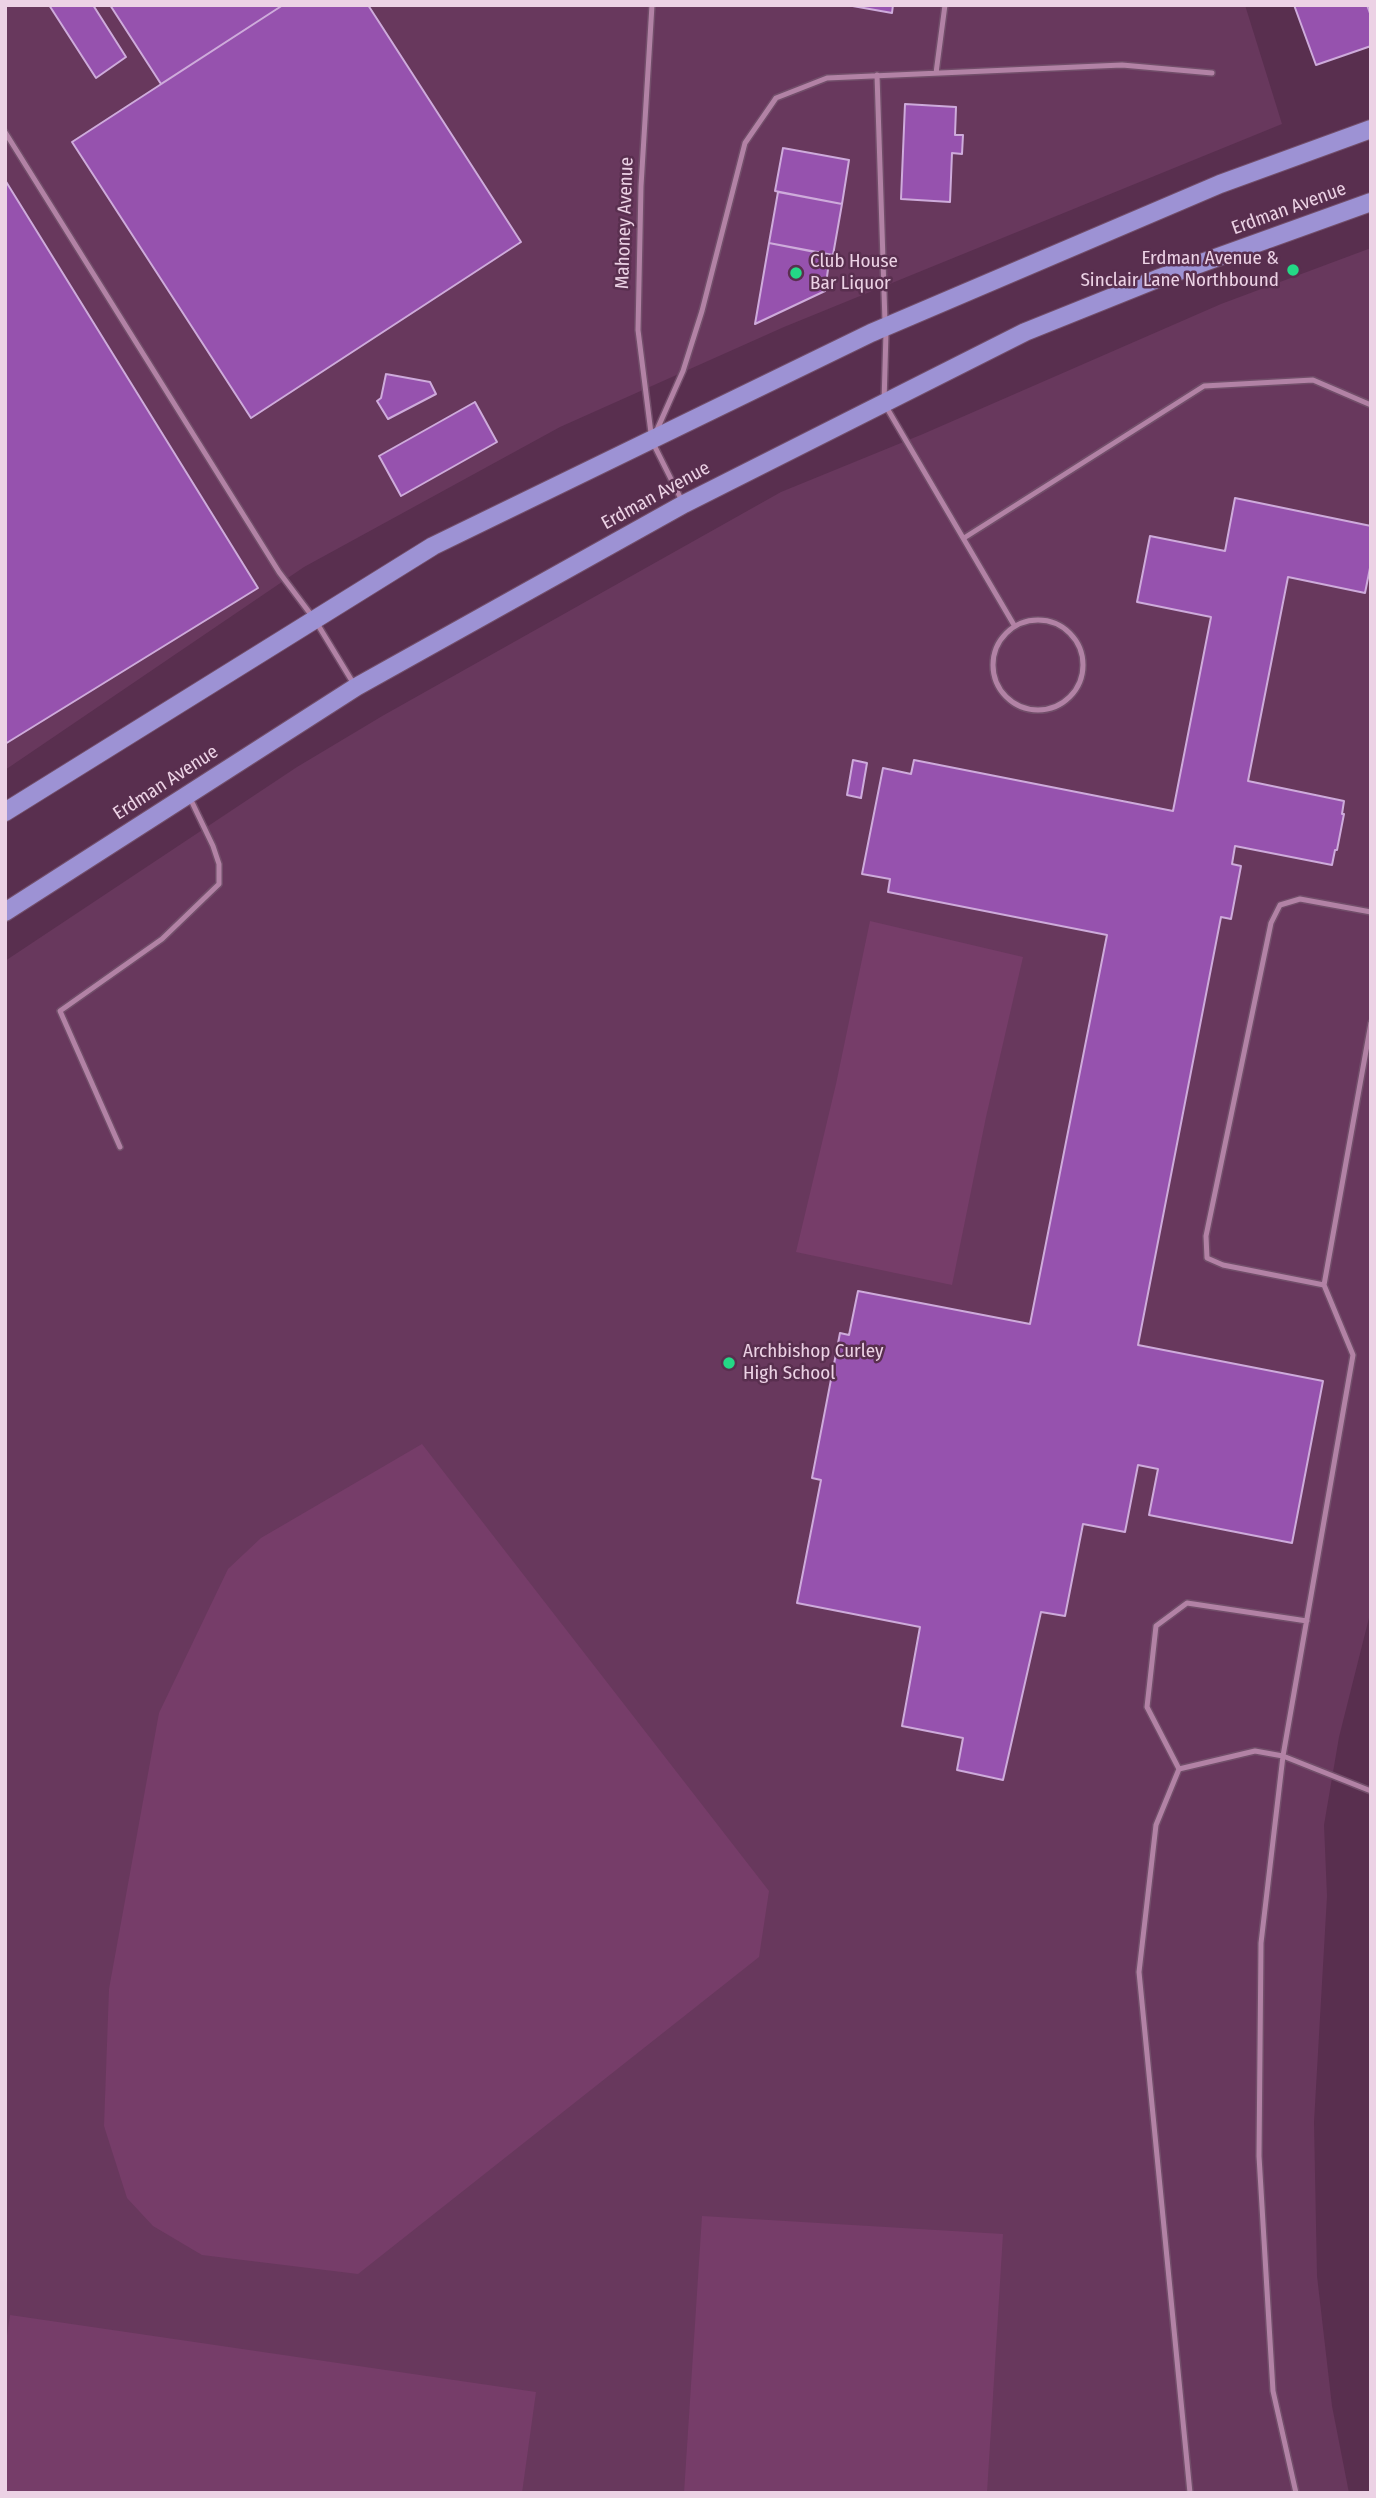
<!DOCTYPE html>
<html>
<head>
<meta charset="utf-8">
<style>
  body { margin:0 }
  #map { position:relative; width:1376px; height:2498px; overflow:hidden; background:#592f4f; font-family:"Fira Sans Condensed",sans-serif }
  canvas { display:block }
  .frame { position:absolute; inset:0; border:7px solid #ecd2e5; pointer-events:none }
</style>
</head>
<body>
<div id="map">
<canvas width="1376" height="2498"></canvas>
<div class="frame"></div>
</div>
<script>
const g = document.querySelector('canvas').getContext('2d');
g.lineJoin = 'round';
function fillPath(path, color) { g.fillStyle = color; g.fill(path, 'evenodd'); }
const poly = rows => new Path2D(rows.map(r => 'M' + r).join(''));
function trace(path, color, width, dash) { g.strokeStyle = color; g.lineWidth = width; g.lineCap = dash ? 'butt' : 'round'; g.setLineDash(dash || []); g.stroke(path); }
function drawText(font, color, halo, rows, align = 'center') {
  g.font = font + ' "Fira Sans Condensed",sans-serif'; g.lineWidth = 5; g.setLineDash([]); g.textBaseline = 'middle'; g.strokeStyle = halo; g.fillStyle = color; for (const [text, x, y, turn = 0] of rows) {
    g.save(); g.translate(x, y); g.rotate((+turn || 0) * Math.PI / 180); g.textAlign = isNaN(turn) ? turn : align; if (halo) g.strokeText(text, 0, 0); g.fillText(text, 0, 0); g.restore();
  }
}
fillPath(poly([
  [5,5,1245,5,1282,124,784,327,560,427,304,567,5,770],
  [1371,248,1371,1610,1339,1737,1324,1825,1327,1896,1314,2122,1317,2276,1332,2406,1349,2493,5,2493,5,961,297,767,384,715,781,492,923,434,1221,304]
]), '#68385d');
fillPath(poly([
  [870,921,1023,957,986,1117,952,1285,796,1252,836,1084],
  [422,1444,769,1891,759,1957,358,2274,202,2255,153,2226,127,2198,104,2126,109,1989,159,1713,228,1569,261,1538],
  [702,2216,1003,2234,987,2493,684,2493],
  [10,2315,536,2392,522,2493,5,2493,5,2349]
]), '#763d69');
const building = poly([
  [49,5,93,5,126,57,96,78,49,5],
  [110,5,283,5,161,84,110,5],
  [283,5,368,5,521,242,251,418,72,142,283,5],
  [847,5,893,5,892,13,847,5],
  [1294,5,1367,5,1371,16,1371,46,1316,65,1294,5],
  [905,104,956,107,955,135,963,135,962,154,952,153,950,202,901,199,905,104],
  [783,148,849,160,842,204,775,191,783,148],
  [5,180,258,588,5,744,5,180],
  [778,192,842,204,833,255,769,243,778,192],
  [769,243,830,255,825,291,755,324,769,243],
  [386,374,430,382,436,394,388,419,377,401,381,398,386,374],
  [475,402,497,442,401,496,379,456,475,402],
  [1235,498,1371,526,1371,563,1365,593,1288,577,1248,781,1344,801,1342,814,1344,814,1337,850,1335,850,1332,865,1235,846,1232,864,1241,866,1231,919,1221,917,1138,1345,1323,1381,1292,1543,1149,1515,1158,1469,1138,1465,1125,1532,1083,1524,1065,1616,1041,1612,1003,1780,957,1770,963,1738,902,1726,920,1627,797,1603,821,1480,812,1478,840,1333,849,1335,858,1291,1030,1324,1107,935,888,892,890,879,862,874,883,768,911,774,914,760,1173,811,1211,617,1137,602,1150,536,1225,551,1235,498],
  [853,760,867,763,861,798,847,795,853,760]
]);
fillPath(building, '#9652ae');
trace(building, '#ceabdb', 2);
const lane = poly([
  [652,5,641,186,638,330,652,441,682,501],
  [936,73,945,5],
  [877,75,885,322],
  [5,132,279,572,315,620,355,686],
  [886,332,884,403,1014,625],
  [656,432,683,371,702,311,745,143,776,98,827,78,1122,65,1212,73],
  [964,538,1204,386,1313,380,1371,405],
  '993 665a45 45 0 1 1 90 0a45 45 0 1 1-90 0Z',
  [120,1147,60,1011,162,939,219,884,219,864,213,846,189,796],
  [1324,1285,1223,1265,1207,1258,1206,1236,1271,923,1280,905,1300,899,1371,912],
  [1179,1769,1147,1707,1156,1626,1187,1603,1307,1621],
  [1190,2493,1139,1972,1156,1825,1179,1769,1255,1751,1283,1756,1371,1791],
  [1296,2493,1273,2391,1259,2156,1261,1943,1283,1756,1353,1355,1324,1285,1371,1023]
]);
const primary = poly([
  [5,812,433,546,871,333,1220,184,1371,129],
  [5,912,356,687,684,504,1025,332,1157,279,1371,202]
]);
trace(lane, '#724e6a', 8);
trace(primary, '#724e6a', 20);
trace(lane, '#b282a5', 5);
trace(primary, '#9d92d4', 18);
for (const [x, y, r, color] of [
  [1293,270,7,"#24d886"],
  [796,273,7,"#24d886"],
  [729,1363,7,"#24d886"]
]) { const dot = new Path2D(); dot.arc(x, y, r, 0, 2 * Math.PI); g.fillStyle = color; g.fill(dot); trace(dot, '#592f4f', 2.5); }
drawText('19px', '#ecd2e5', '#592f4f', [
  ["Erdman Avenue",1289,209,-20],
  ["Mahoney Avenue",625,223,-88],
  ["Erdman Avenue",656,496,-29],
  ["Erdman Avenue",166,783,-33]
]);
drawText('19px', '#ecd2e5', '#592f4f', [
  ["Erdman Avenue &",1279,259,"right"],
  ["Sinclair Lane Northbound",1279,281,"right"],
  ["Club House",810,262],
  ["Bar Liquor",810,284],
  ["Archbishop Curley",743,1352],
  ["High School",743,1374]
], 'left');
</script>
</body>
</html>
